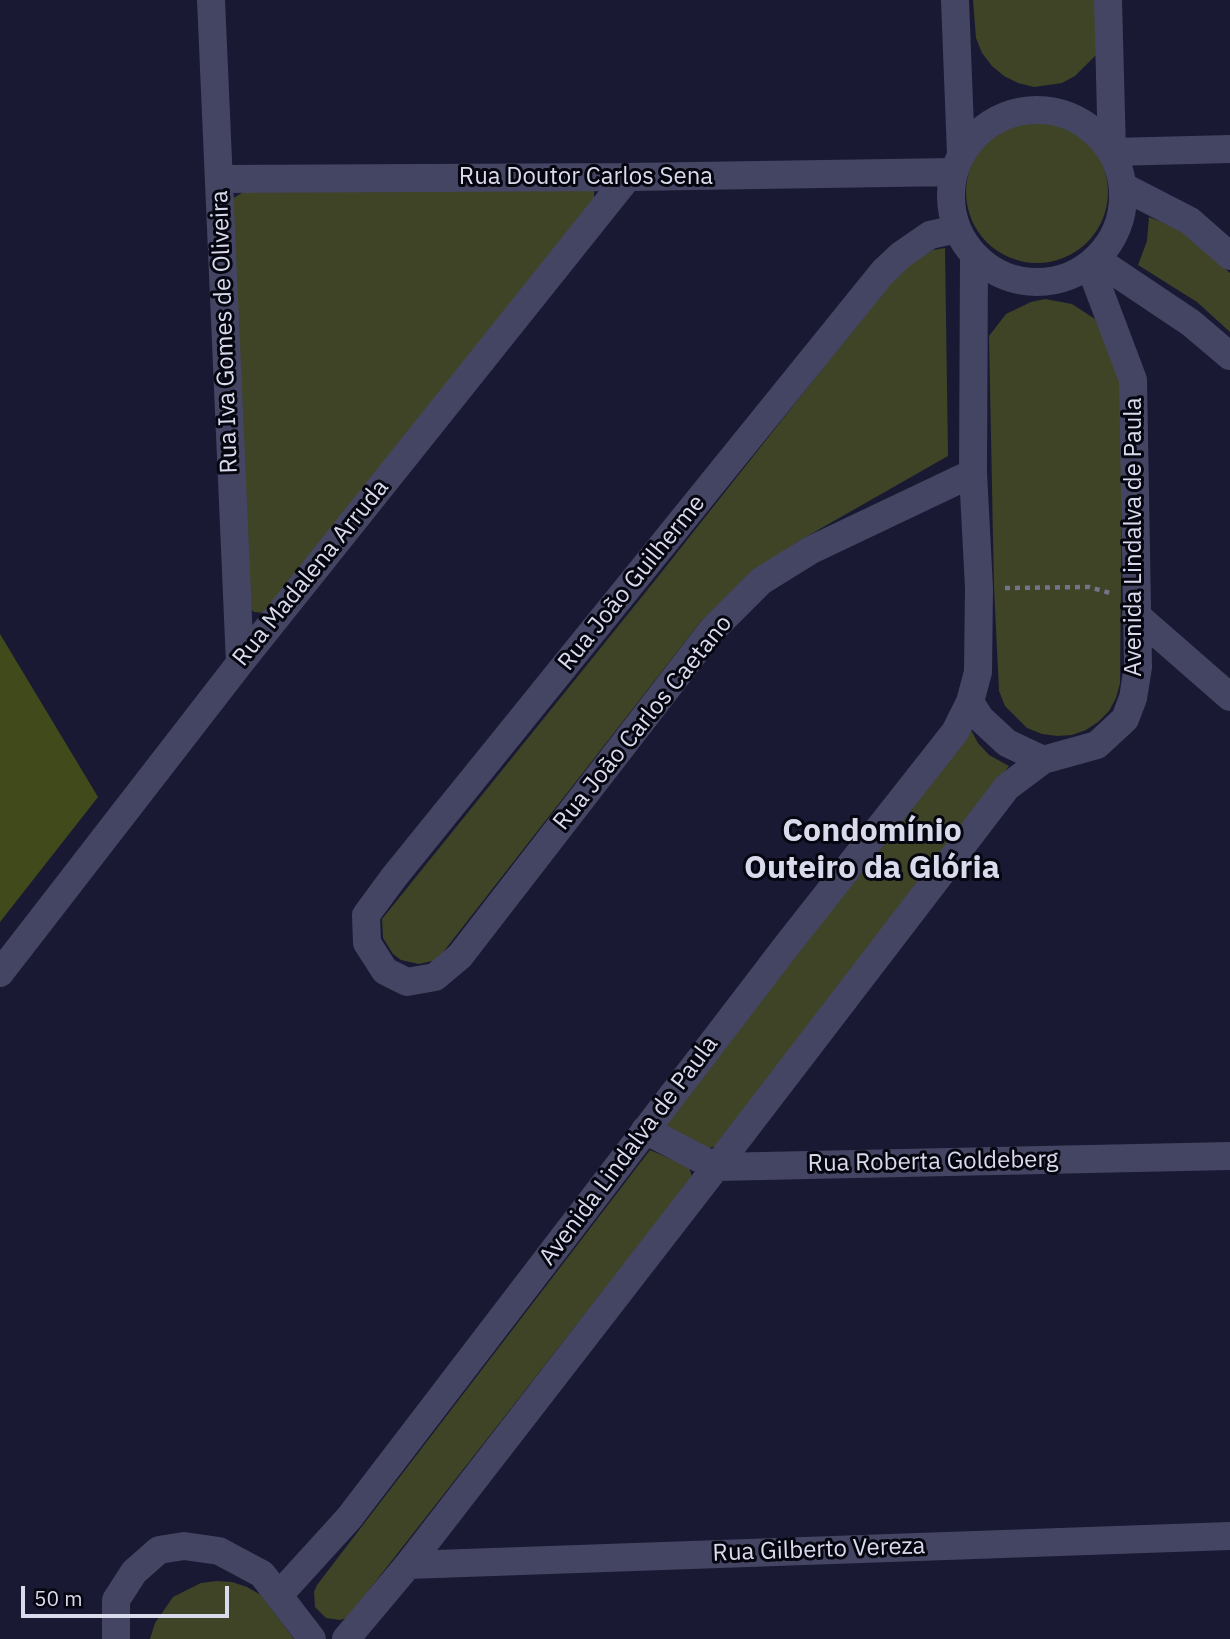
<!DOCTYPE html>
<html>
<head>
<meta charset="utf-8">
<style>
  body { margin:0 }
  #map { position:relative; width:1230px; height:1639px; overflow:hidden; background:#1a1933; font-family:"IBM Plex Sans",sans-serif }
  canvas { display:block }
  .scale { position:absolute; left:21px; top:1586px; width:208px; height:32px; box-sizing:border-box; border:4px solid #d9daec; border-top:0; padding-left:9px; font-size:21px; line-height:24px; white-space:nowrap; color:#d9daec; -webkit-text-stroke:5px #060611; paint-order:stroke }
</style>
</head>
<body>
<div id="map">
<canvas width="1230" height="1639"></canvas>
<div class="scale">50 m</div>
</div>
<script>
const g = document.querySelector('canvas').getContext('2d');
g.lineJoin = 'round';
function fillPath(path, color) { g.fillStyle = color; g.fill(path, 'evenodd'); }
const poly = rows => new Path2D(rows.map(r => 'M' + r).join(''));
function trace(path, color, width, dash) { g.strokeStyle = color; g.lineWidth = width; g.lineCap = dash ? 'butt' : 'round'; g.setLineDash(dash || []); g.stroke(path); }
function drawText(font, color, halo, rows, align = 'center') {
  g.font = font + ' "IBM Plex Sans",sans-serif'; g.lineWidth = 6; g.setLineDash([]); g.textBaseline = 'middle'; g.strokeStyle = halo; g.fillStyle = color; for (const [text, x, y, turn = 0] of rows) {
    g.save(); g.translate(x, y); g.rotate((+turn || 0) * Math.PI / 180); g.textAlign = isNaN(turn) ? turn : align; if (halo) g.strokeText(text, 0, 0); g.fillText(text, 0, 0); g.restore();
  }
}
fillPath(poly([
  [973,0,1096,0,1096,55,1075,76,1062,83,1034,87,1018,83,1004,76,992,66,982,53,976,38],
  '966 192a71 71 0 1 1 142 0a71 71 0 1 1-142 0Z',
  [594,190,594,200,266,613,254,612,247,606,232,199,245,191],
  [1149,217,1183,231,1230,273,1230,332,1197,302,1138,265,1147,241],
  [945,248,948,456,797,542,757,572,702,620,437,960,419,964,401,960,393,954,383,938,382,919,653,583,902,268,933,250],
  [1045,299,1072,304,1095,319,1123,380,1120,683,1116,698,1109,711,1098,722,1086,730,1072,735,1057,736,1042,734,1027,728,1005,706,999,691,994,588,989,336,1006,314,1031,302],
  [971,730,978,743,989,755,1009,766,718,1145,707,1149,661,1126],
  [650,1150,689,1167,692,1177,347,1618,340,1620,326,1618,315,1607,314,1592,317,1585],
  [217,1581,232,1582,247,1587,261,1595,294,1639,150,1639,155,1623,173,1597,201,1583]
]), '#3e4425');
fillPath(poly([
  [0,634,98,797,0,922]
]), '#414a1a');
trace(poly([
  [1005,588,1089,587,1110,593]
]), '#73738a', 4.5, [5, 5]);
trace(poly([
  [211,0,240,663],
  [955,0,961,154],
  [1108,0,1112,152,1230,149],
  '951 196a86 86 0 1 1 172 0a86 86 0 1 1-172 0Z',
  [219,179,628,177,954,172],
  [1124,187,1190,221,1230,256],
  [957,229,930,235,901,255,883,272,394,877,366,915,367,943,385,971,407,982,435,977,460,956,712,630,761,581,811,550,973,473],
  [1097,260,1191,323,1230,356],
  [1136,615,1230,697],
  [970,702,980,718,1007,743,1043,760],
  [0,973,240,663,628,177],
  [645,1130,716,1167,1230,1156],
  [408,1565,1230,1536],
  [279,1595,349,1518,788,944,955,732,970,702,978,672,979,588,973,473,974,256],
  [116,1639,116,1600,134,1572,159,1550,184,1546,219,1551,262,1574,312,1639],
  [346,1639,408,1565,716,1167,1007,787,1043,760,1097,745,1125,719,1133,698,1138,667,1133,380,1090,266]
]), '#444562', 28);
drawText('24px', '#d9daec', '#060611', [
  ["Rua Doutor Carlos Sena",586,177],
  ["Rua Iva Gomes de Oliveira",225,332,-92],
  ["Avenida Lindalva de Paula",1134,537,-90],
  ["Rua Madalena Arruda",311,573,-51],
  ["Rua João Guilherme",632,583,-51],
  ["Rua João Carlos Caetano",643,723,-51],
  ["Avenida Lindalva de Paula",629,1151,-53],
  ["Rua Roberta Goldeberg",933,1162,-1],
  ["Rua Gilberto Vereza",819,1550,-2]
]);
drawText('bold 32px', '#d9daec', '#060611', [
  ["Condomínio",872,832],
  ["Outeiro da Glória",872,869]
]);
</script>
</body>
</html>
